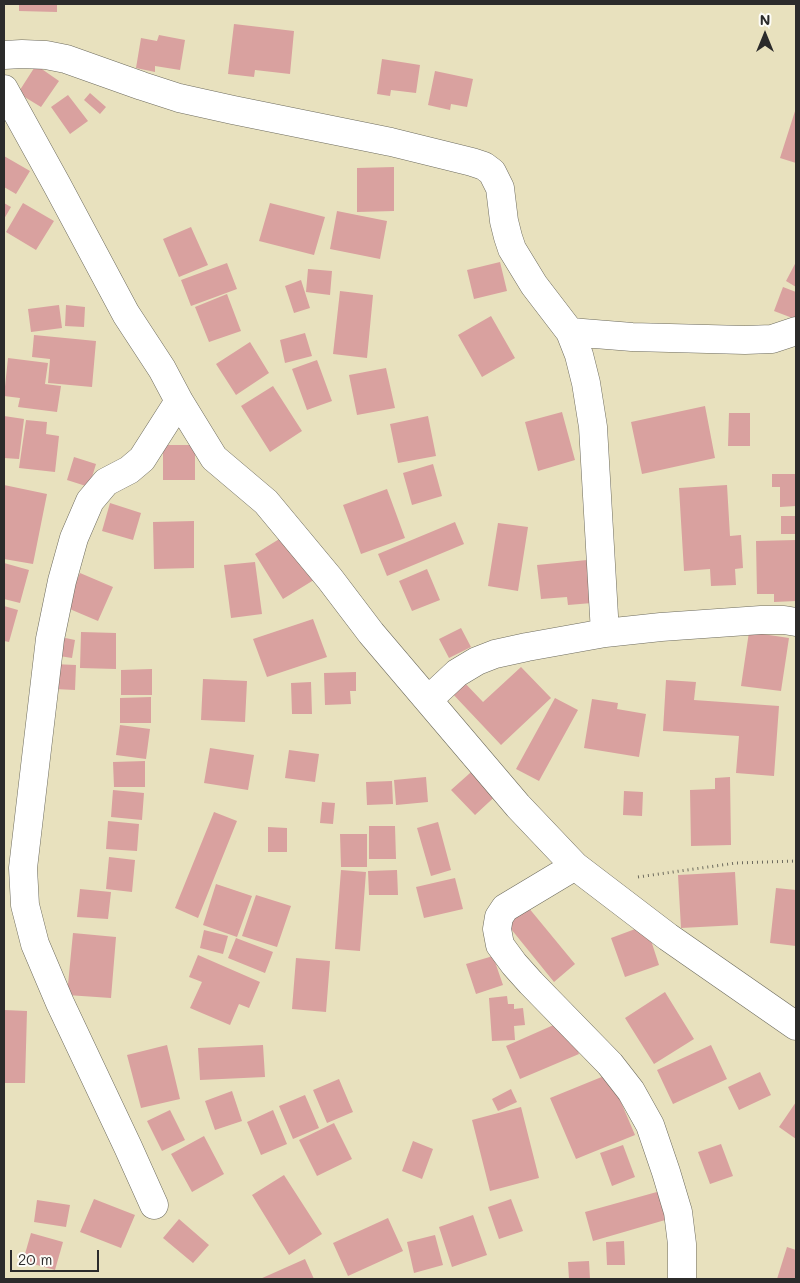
<!DOCTYPE html>
<html>
<head>
<meta charset="utf-8">
<style>
  body { margin:0 }
  #map { position:relative; width:800px; height:1283px; overflow:hidden; background:#e8e1be; font-family:Mali,sans-serif }
  canvas { display:block }
  .frame { position:absolute; inset:0; border:5px solid #2b2b2b; pointer-events:none }
  .north { position:absolute; left:740px; top:10px; width:50px; height:50px; -webkit-text-stroke:4px #fdfcf7; paint-order:stroke; rotate:0deg; font-size:14px; font-weight:700; line-height:20px; text-align:center; color:#2b2b2b }
  .north::after { content:''; display:block; margin:auto; width:18px; height:22px; background:#2b2b2b; clip-path:polygon(50% 0,100% 100%,50% 72%,0 100%) }
  .scale { position:absolute; left:10px; top:1250px; width:89px; height:22px; box-sizing:border-box; border:2px solid #2b2b2b; border-top:0; padding-left:6px; font-size:15px; line-height:18px; white-space:nowrap; color:#2b2b2b; -webkit-text-stroke:4px #fdfcf7; paint-order:stroke }
</style>
</head>
<body>
<div id="map">
<canvas width="800" height="1283"></canvas>
<div class="frame"></div>
<div class="north">N</div>
<div class="scale">20 m</div>
</div>
<script>
const g = document.querySelector('canvas').getContext('2d');
g.lineJoin = 'round';
function fillPath(path, color) { g.fillStyle = color; g.fill(path, 'evenodd'); }
const poly = rows => new Path2D(rows.map(r => 'M' + r).join(''));
function trace(path, color, width, dash) { g.strokeStyle = color; g.lineWidth = width; g.lineCap = dash ? 'butt' : 'round'; g.setLineDash(dash || []); g.stroke(path); }
fillPath(poly([
  [19,4,57,4,57,12,19,11],
  [234,24,294,31,290,74,255,70,254,77,228,74],
  [159,35,185,40,180,70,155,66,155,72,136,68,141,38,157,41],
  [382,59,420,65,416,93,391,90,390,96,377,94],
  [36,65,59,81,41,107,18,93],
  [435,71,473,79,467,107,451,104,450,110,428,105],
  [90,93,106,107,100,114,84,100],
  [68,95,88,121,70,134,51,107],
  [796,108,796,163,780,158],
  [4,156,30,171,16,194,4,187],
  [394,167,394,211,357,212,357,168],
  [4,203,11,207,4,219],
  [23,203,54,221,36,250,6,232],
  [270,203,325,217,314,255,259,241],
  [337,211,387,221,380,259,330,249],
  [191,227,208,265,179,277,163,239],
  [500,262,507,291,474,299,467,270],
  [796,262,796,287,786,281],
  [227,263,237,289,191,306,181,280],
  [308,269,332,271,330,295,306,292],
  [301,280,310,308,294,313,285,286],
  [783,287,796,292,796,316,795,319,774,311],
  [340,291,373,295,367,358,333,354],
  [227,294,241,331,209,342,195,307],
  [59,305,62,328,31,332,28,309],
  [66,305,85,307,84,327,65,326],
  [491,316,515,358,482,377,458,335],
  [305,333,312,356,285,363,280,340],
  [34,335,96,341,92,387,48,383,50,359,32,357],
  [250,342,269,373,236,395,216,364],
  [8,358,48,363,45,384,61,386,57,412,18,407,20,398,4,396],
  [317,360,332,401,307,410,292,369],
  [386,368,395,408,357,415,349,375],
  [273,386,302,431,270,452,241,406],
  [705,406,715,458,642,474,631,422],
  [562,412,575,460,538,471,525,422],
  [729,413,750,413,750,446,728,446],
  [4,416,24,419,19,459,4,458],
  [428,416,436,456,398,463,390,424],
  [26,420,47,422,46,434,59,436,55,472,19,468],
  [163,445,195,445,195,480,163,480],
  [74,457,96,464,89,487,67,480],
  [433,464,442,496,412,505,403,473],
  [772,474,796,474,796,506,780,507,780,487,772,487],
  [4,485,47,494,33,564,4,559],
  [727,485,730,536,741,535,743,568,735,569,736,585,711,586,710,569,684,571,679,488],
  [387,489,405,538,361,554,343,505],
  [110,503,141,513,133,540,102,531],
  [781,516,795,516,795,534,781,534],
  [194,521,194,568,154,569,153,522],
  [455,522,464,544,387,576,378,554],
  [498,523,528,527,518,591,488,586],
  [289,533,317,578,283,599,255,554],
  [796,540,796,601,774,602,774,594,757,594,756,541],
  [587,560,592,603,568,605,567,597,541,599,537,565],
  [255,562,262,614,231,618,224,565],
  [4,563,29,570,20,603,4,599],
  [427,569,440,600,412,611,399,581],
  [80,573,113,587,98,621,65,607],
  [4,606,18,610,9,642,4,641],
  [313,619,327,657,267,677,253,639],
  [461,628,471,647,449,658,439,639],
  [81,632,116,633,116,669,80,668],
  [749,632,789,638,781,691,741,686],
  [56,636,75,640,72,658,53,655],
  [53,664,76,665,75,690,55,689],
  [521,667,551,698,501,745,450,691,462,680,483,702],
  [152,669,152,695,121,695,121,670],
  [356,672,356,691,350,691,351,704,325,705,324,673],
  [203,679,247,681,245,722,201,720],
  [666,680,696,682,694,700,779,706,774,776,736,773,739,736,663,731],
  [311,682,312,714,292,714,291,683],
  [151,697,151,723,120,723,120,698],
  [555,698,578,710,539,781,516,769],
  [592,699,618,703,617,709,646,714,639,757,584,748],
  [120,725,150,729,146,759,116,755],
  [210,748,254,755,248,790,204,783],
  [289,750,319,754,315,782,285,778],
  [145,761,145,787,114,787,113,762],
  [479,765,502,790,475,815,451,790],
  [426,777,428,802,396,805,394,780],
  [730,777,731,845,691,846,690,790,715,789,715,778],
  [392,781,393,804,367,805,366,782],
  [113,790,144,793,142,820,111,817],
  [624,791,643,792,642,816,623,815],
  [322,802,335,803,333,824,320,823],
  [214,812,237,821,198,918,175,908],
  [108,821,139,824,137,851,106,849],
  [438,822,451,870,431,876,417,828],
  [369,826,395,826,396,859,369,859],
  [268,827,287,828,287,852,268,852],
  [340,834,367,834,367,867,341,867],
  [109,857,135,860,132,892,106,889],
  [341,870,366,872,360,951,335,949],
  [397,870,398,895,369,895,368,871],
  [735,872,738,925,681,928,678,875],
  [455,878,463,909,424,918,416,887],
  [216,884,252,896,237,937,203,925],
  [776,888,796,890,796,946,770,943],
  [80,889,111,892,108,919,77,917],
  [256,895,291,906,277,947,242,936],
  [528,907,575,964,554,982,507,924],
  [646,925,659,965,625,977,611,938],
  [204,930,228,936,223,954,200,948],
  [73,933,116,937,111,998,67,995],
  [236,938,273,952,265,973,228,958],
  [198,955,260,982,249,1008,239,1004,230,1025,190,1008,202,982,189,977],
  [493,956,503,985,476,994,466,964],
  [296,958,330,961,326,1012,292,1009],
  [665,992,694,1039,654,1064,625,1018],
  [507,996,508,1004,514,1004,514,1009,523,1008,525,1025,514,1026,515,1040,492,1041,489,998],
  [4,1010,27,1011,25,1083,4,1083],
  [565,1020,579,1054,520,1079,506,1046],
  [167,1045,180,1099,141,1108,127,1055],
  [263,1045,265,1077,200,1080,198,1048],
  [711,1045,727,1079,673,1104,657,1070],
  [760,1072,771,1095,739,1110,728,1087],
  [609,1074,635,1135,576,1159,550,1098],
  [339,1079,353,1112,327,1123,313,1090],
  [511,1089,517,1102,498,1111,492,1099],
  [232,1091,242,1121,215,1130,205,1101],
  [305,1095,319,1128,293,1139,279,1106],
  [796,1102,796,1139,779,1127],
  [521,1107,539,1178,490,1191,472,1120],
  [170,1110,185,1140,162,1151,147,1121],
  [273,1110,287,1144,261,1155,247,1122],
  [334,1123,352,1159,317,1176,299,1140],
  [204,1136,224,1174,192,1192,171,1154],
  [413,1141,433,1149,422,1179,402,1171],
  [721,1144,733,1176,710,1184,698,1152],
  [623,1145,635,1177,612,1186,600,1153],
  [284,1175,322,1234,289,1255,252,1195],
  [664,1190,672,1218,593,1241,585,1212],
  [94,1199,135,1215,121,1248,80,1232],
  [511,1199,523,1231,499,1239,488,1207],
  [37,1200,70,1205,66,1227,34,1222],
  [473,1215,487,1255,452,1267,439,1227],
  [388,1218,403,1251,348,1276,333,1243],
  [179,1219,209,1245,193,1263,163,1238],
  [31,1233,63,1242,55,1270,23,1261],
  [435,1235,443,1265,414,1273,407,1242],
  [624,1241,625,1265,607,1265,606,1242],
  [787,1247,796,1250,796,1279,777,1279],
  [305,1259,314,1279,260,1279],
  [589,1261,590,1279,569,1279,568,1262]
]), '#d9a19f');
const minor = poly([
  [4,55,22,54,46,55,66,59,142,86,179,98,233,110,391,142,472,162,484,166,492,172,500,188,504,221,508,237,512,249,534,285,570,332,579,355,586,383,593,427,605,633],
  [4,89,57,185,126,314,162,369,179,401,214,458,266,502,330,579,371,633,518,806,575,866,668,937,796,1026],
  [570,332,632,337,745,340,772,339,796,331],
  [428,700,457,673,477,661,495,654,527,647,605,633,661,627,761,620,784,620,796,622],
  [575,866,505,908,499,917,497,929,500,945,514,964,531,983,610,1064,631,1091,650,1125,666,1172,678,1212,682,1244,682,1279],
  [154,1205,128,1147,60,1003,35,944,25,905,23,868,50,639,62,581,74,538,90,501,106,482,129,470,142,459,179,401]
]);
trace(minor, '#6d6b5e', 29);
trace(poly([
  [638,877,736,863,796,861]
]), '#6d6b5e', 3, [1, 4]);
trace(minor, '#fff', 28);
</script>
</body>
</html>
